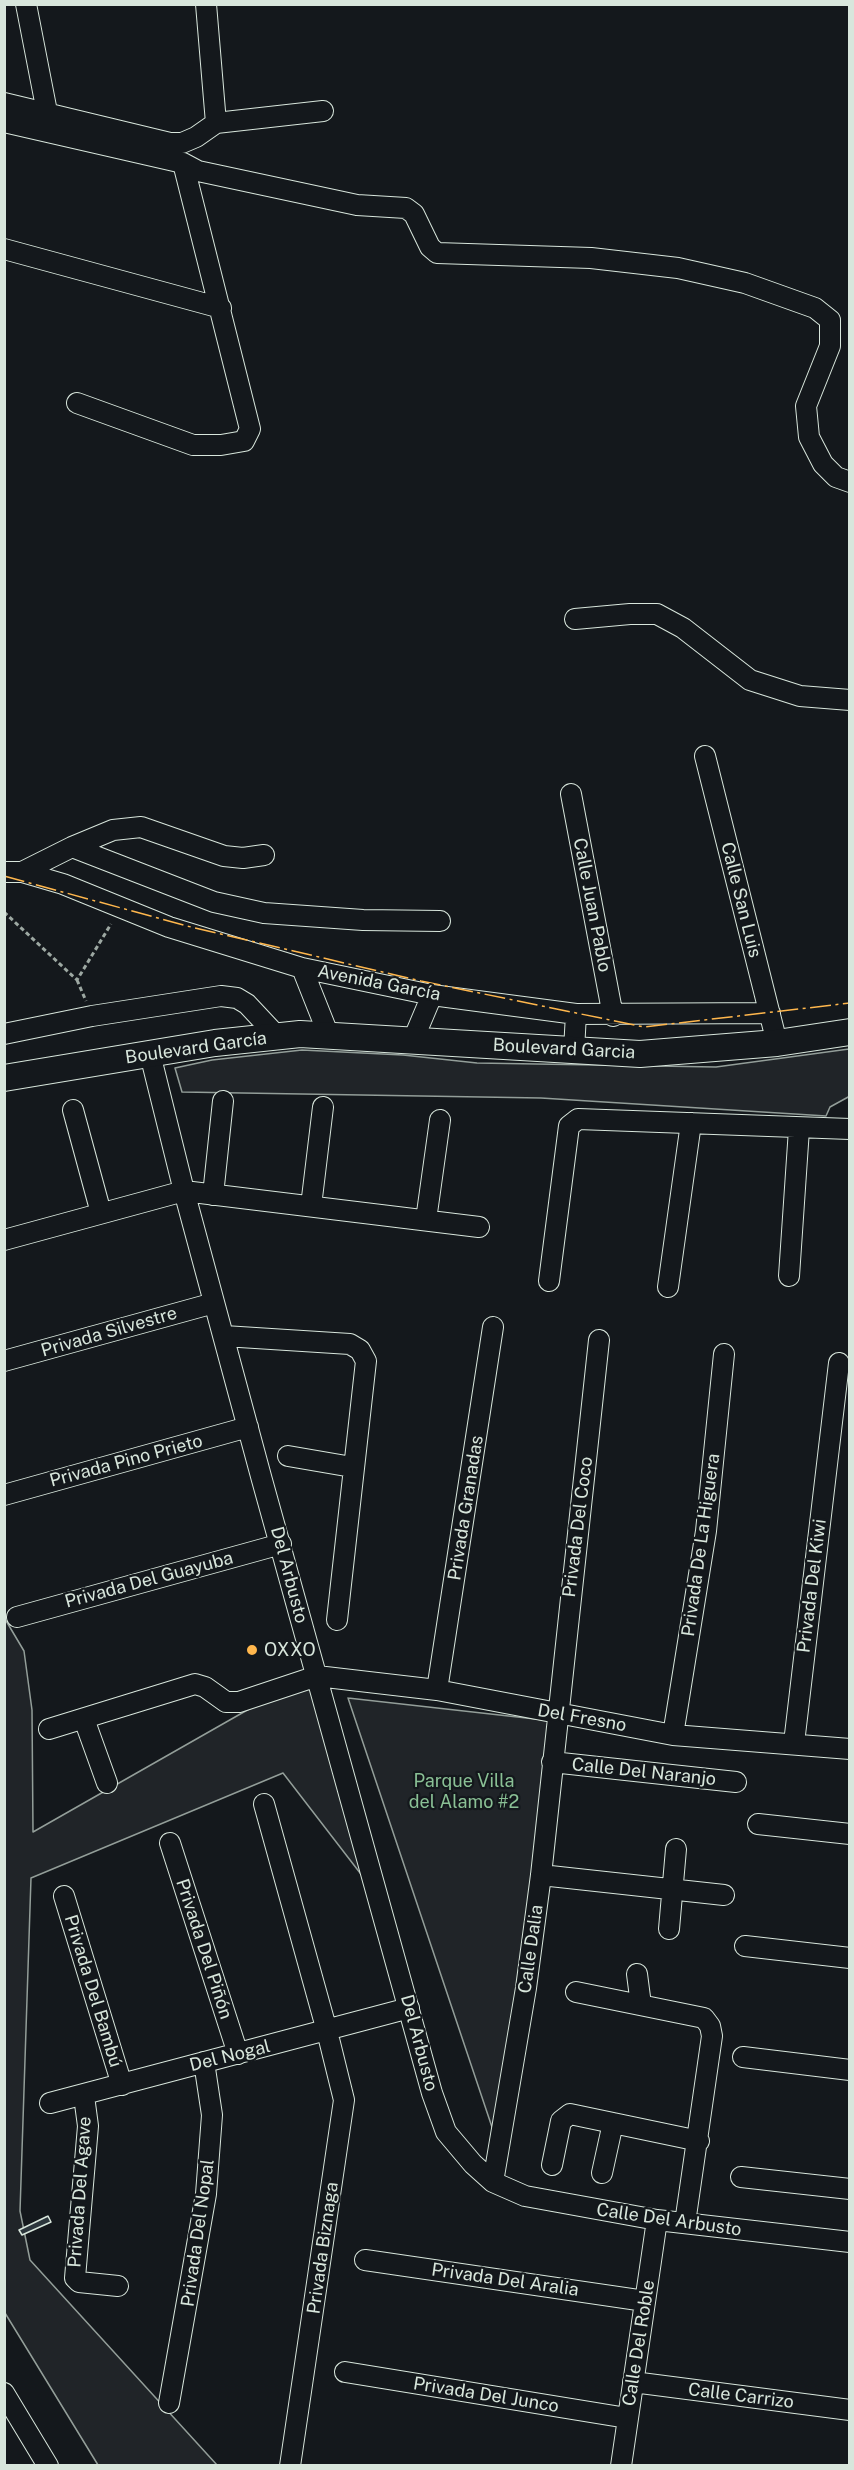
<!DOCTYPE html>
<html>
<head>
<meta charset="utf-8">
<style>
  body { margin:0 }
  #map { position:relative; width:854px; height:2470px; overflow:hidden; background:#14181c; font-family:"Public Sans",sans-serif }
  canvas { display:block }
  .frame { position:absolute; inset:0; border:6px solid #d8e6dc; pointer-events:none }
</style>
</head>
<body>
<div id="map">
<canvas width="854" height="2470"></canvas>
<div class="frame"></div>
</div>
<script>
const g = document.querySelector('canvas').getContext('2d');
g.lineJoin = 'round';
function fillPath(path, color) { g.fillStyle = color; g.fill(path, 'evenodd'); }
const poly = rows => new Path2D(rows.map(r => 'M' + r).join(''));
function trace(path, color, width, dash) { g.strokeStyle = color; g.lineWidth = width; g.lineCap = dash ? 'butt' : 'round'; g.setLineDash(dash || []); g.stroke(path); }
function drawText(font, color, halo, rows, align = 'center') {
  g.font = font + ' "Public Sans",sans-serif'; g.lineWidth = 4.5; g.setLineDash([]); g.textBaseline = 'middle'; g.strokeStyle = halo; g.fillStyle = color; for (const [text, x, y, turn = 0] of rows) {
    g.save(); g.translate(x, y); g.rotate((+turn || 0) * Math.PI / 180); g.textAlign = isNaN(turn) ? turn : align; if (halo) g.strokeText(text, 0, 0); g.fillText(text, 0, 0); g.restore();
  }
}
const green = poly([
  [849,1049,850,1096,830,1107,826,1116,541,1098,182,1092,175,1068,212,1060,302,1050,403,1055,477,1063,716,1067,849,1049],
  [5,1619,24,1651,32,1710,33,1832,293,1684,317,1676,377,1895,283,1773,31,1878,20,2211,30,2260,217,2465,98,2465,5,2313,5,1619],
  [348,1698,553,1721,497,2142,348,1698]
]);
fillPath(green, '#202428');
trace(green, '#939e99', 1.5);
const building = poly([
  [48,2216,51,2222,22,2235,19,2230,48,2216]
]);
fillPath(building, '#2c363c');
trace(building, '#d8e6dc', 1.5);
const minor = poly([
  [26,4,47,112],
  [4,103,170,143,182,143,196,137,216,123,206,4],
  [4,122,183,163,198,171,357,205,406,208,414,214,430,247,437,253,591,258,678,268,745,283,815,308,830,320,830,346,806,406,809,437,823,464,836,477,850,482],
  [216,123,323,111],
  [4,249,221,308],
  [77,403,193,445,221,445,244,441,250,429,183,163],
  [575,619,630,614,657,614,683,628,750,680,800,696,850,700],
  [705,756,777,1043],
  [571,794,613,1016],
  [72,847,113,830,141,827,224,856,243,858,264,855],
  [4,872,22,872,63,884,169,927,302,968,432,995,576,1014,770,1013],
  [22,872,72,847,214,902,264,913,363,920,440,921],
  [302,968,329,1036],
  [4,1034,92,1016,221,996,237,998,247,1004,277,1036],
  [413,1040,432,995],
  [574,1050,576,1014],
  [150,1054,184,1191,262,1480,432,2093,446,2132,473,2164,493,2182,525,2196,657,2220,850,2242],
  [73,1110,101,1213],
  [213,1195,223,1101],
  [311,1206,323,1107],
  [426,1220,440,1120],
  [4,1240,184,1191,479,1227],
  [789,1276,799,1129],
  [549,1281,569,1126,578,1119,850,1129],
  [668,1287,691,1123],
  [224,1336,350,1344,360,1350,366,1361,337,1620],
  [4,1361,214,1303],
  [288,1456,352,1467],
  [4,1495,248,1427],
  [17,1617,281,1544],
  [437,1690,493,1327],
  [84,1719,107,1783],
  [49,1729,195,1684,205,1687,226,1702,239,1702,317,1676,437,1690,673,1735,850,1749],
  [673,1735,706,1531,724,1354],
  [794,1743,839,1363],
  [552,1762,736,1782],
  [264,1804,327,2031,344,2100,290,2466],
  [758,1824,850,1834],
  [170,1843,238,2054],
  [541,1875,724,1895],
  [64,1896,122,2085],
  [669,1929,676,1849],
  [745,1946,850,1958],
  [637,1974,641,2005],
  [576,1992,704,2018,710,2026,712,2036,685,2223],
  [743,2057,850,2070],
  [84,2096,88,2126,75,2278,79,2282,118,2286],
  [50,2103,409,2008],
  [552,2165,561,2121,570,2114,699,2141],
  [602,2173,613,2123],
  [741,2177,850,2189],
  [493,2182,526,1988,541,1875,599,1340],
  [365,2260,645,2301],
  [345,2372,627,2418],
  [633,2382,850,2410],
  [4,2393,48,2466],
  [169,2403,206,2194,212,2115,204,2062],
  [621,2466,657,2220]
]);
const major = poly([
  [4,1078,215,1043,300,1034,640,1054,777,1043,850,1032]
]);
trace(minor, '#d8e6dc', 22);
trace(major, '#d8e6dc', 28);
trace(poly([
  [4,912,77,980,111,924],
  [77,980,86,1001]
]), '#9da8a2', 3, [4.5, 3]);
trace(minor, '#14181c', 20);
trace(major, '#14181c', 26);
trace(poly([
  [4,876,187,926,421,981,644,1027,850,1003]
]), '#ffb74d', 1.5, [21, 4.5, 3, 4.5]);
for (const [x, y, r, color] of [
  [252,1650,6,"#ffb74d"]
]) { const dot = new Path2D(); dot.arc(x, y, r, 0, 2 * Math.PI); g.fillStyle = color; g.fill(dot); trace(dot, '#14181c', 2); }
drawText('18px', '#d8e6dc', '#14181c', [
  ["Calle San Luis",741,900,76],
  ["Calle Juan Pablo",592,905,79],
  ["Avenida García",379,983,11],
  ["Boulevard García",196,1048,-8],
  ["Boulevard Garcia",564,1049,3],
  ["Privada Silvestre",109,1332,-16],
  ["Privada Pino Prieto",126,1461,-15],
  ["Privada Granadas",466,1508,-81],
  ["Privada Del Coco",578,1527,-83],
  ["Privada De La Higuera",701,1545,-82],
  ["Del Arbusto",289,1575,75],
  ["Privada Del Guayuba",149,1580,-15],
  ["Privada Del Kiwi",812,1586,-83],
  ["Del Fresno",582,1718,10],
  ["Calle Del Naranjo",644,1772,6],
  ["Privada Del Piñón",204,1949,72],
  ["Calle Dalia",531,1949,-82],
  ["Privada Del Bambú",93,1991,73],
  ["Del Arbusto",419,2043,75],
  ["Del Nogal",230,2056,-14],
  ["Privada Del Agave",80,2192,-86],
  ["Calle Del Arbusto",669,2220,8],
  ["Privada Del Nopal",198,2233,-82],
  ["Privada Biznaga",323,2248,-82],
  ["Privada Del Aralia",505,2280,8],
  ["Calle Del Roble",639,2343,-81],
  ["Privada Del Junco",486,2395,9],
  ["Calle Carrizo",741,2396,7]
]);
drawText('18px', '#d8e6dc', '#14181c', [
  ["OXXO",264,1650]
], 'left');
drawText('18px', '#8ac095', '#14181c', [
  ["Parque Villa",464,1781],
  ["del Alamo #2",464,1802]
]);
</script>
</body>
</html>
